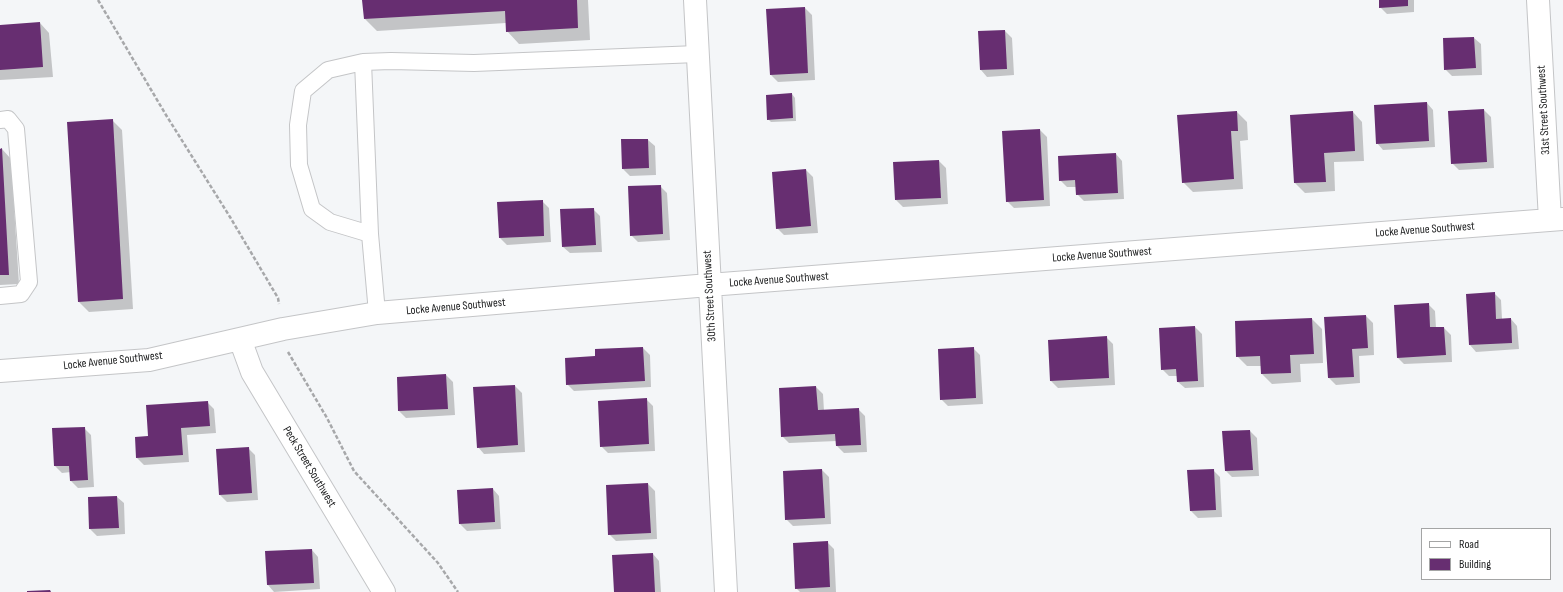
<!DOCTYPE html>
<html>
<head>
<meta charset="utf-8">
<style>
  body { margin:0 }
  #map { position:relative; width:1563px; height:592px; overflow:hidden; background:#f4f6f8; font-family:"Sofia Sans Condensed",sans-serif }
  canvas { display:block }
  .legend { position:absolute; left:1421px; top:528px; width:130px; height:52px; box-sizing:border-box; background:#fff; border:1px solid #a4a5a5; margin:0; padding:5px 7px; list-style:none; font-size:12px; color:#1c1d1e }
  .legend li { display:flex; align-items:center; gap:8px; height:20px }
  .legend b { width:20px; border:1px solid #a4a5a5 }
</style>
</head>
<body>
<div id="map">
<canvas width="1563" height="592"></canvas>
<ul class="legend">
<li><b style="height:5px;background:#fff"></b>Road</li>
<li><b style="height:11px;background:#672e71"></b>Building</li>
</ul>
</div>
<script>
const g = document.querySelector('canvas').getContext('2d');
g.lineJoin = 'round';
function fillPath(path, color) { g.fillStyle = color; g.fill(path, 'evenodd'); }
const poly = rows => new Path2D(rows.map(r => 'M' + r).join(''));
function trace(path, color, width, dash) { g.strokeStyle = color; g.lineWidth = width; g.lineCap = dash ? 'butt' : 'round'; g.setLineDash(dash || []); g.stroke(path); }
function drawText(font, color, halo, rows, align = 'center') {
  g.font = font + ' "Sofia Sans Condensed",sans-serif'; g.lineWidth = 4; g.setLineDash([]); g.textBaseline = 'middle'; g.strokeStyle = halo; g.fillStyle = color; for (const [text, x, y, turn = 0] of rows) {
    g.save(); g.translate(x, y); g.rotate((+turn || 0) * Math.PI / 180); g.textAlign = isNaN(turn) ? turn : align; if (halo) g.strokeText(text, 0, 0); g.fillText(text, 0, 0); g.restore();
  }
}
fillPath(poly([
  [363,0,588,0,590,40,519,44,507,31,506,23,377,31,365,19],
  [1380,0,1414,0,1414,12,1387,14,1380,7],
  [805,8,812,15,815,80,778,82,771,75],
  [40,23,49,33,53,77,0,80,0,26],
  [1005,31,1012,38,1014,75,987,77,981,70],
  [1474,38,1481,44,1482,75,1452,76,1445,69],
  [792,94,795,98,796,121,771,122,768,119],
  [1427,103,1433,110,1435,147,1383,150,1377,143],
  [1484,110,1491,117,1494,168,1459,170,1452,163],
  [1237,112,1247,122,1248,140,1240,141,1243,189,1193,192,1183,182],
  [1353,112,1362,122,1364,161,1334,162,1335,191,1305,193,1295,183],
  [112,120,122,130,133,309,89,312,79,302],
  [1040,130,1047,137,1050,206,1014,208,1007,201],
  [648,140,655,146,656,175,630,176,623,169],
  [2,149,11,159,19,284,0,285,0,150],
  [1116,154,1122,161,1124,199,1084,201,1077,194,1076,187,1067,187,1060,180],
  [939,161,946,168,948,204,903,207,896,200],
  [806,170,813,177,818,233,784,235,777,228],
  [660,186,667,193,670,240,638,242,631,235],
  [542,201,549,208,551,242,507,245,500,238],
  [593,209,600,216,602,252,570,253,563,247],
  [1494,293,1501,300,1502,319,1511,319,1517,326,1519,349,1476,352,1470,345],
  [1428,304,1435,311,1436,328,1444,328,1451,335,1452,362,1404,364,1398,358],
  [1366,316,1373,323,1374,355,1359,356,1360,383,1336,385,1329,378],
  [1312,319,1322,329,1323,363,1300,364,1301,382,1272,384,1262,374,1262,366,1247,366,1237,356],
  [1195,327,1202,334,1204,387,1185,388,1178,382,1178,376,1169,376,1162,369],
  [1106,337,1113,344,1115,385,1058,388,1051,381,1049,341],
  [643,348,650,355,651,387,574,391,567,384],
  [973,348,980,355,983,404,948,406,941,399],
  [446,375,453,382,455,415,406,418,399,411],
  [515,386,522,393,525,452,484,454,478,447],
  [816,387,823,394,824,411,858,409,865,416,867,452,844,453,837,446,837,441,789,443,782,436],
  [646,399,653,406,655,451,608,453,601,446],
  [207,402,214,409,216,433,187,435,189,462,144,465,137,458,149,437],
  [84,428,91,435,94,487,78,488,71,481,71,472,62,473,55,466],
  [1250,431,1257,438,1259,476,1232,477,1226,471,1224,432],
  [248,448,255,455,258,500,227,502,220,495,217,450],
  [822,470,829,477,831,524,793,526,786,519],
  [1213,470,1220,477,1222,517,1198,518,1191,511,1189,471],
  [648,484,655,491,657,539,616,541,609,534],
  [493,489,499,496,501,529,467,531,460,524],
  [117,497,124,503,125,534,97,536,90,529,89,498],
  [827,542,834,549,836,592,800,592,796,588],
  [312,550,318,557,320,589,274,592,268,585,266,552],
  [653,554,659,561,661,592,615,592]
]), '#0003');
fillPath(poly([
  [362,0,577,0,578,28,506,32,505,11,364,19],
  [1379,0,1408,0,1408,6,1379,8],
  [805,7,808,73,770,75,766,9],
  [40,22,43,67,0,70,0,25],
  [1005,30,1007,69,980,70,978,31],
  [1474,37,1476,68,1444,70,1443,38],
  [792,93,793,118,767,120,766,95],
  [1427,102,1429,141,1376,144,1374,105],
  [1484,109,1487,162,1451,164,1448,111],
  [1237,111,1238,131,1231,131,1234,179,1182,183,1177,115],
  [1353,111,1355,151,1324,153,1326,182,1294,183,1290,115],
  [113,119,123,299,78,302,67,122],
  [1040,129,1044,200,1006,202,1002,131],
  [621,139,648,139,649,168,622,169],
  [2,148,9,275,0,275,0,149],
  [1116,153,1118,193,1076,195,1075,180,1059,181,1058,156],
  [939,160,941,198,895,200,893,162],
  [806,169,811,226,776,229,772,172],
  [661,185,663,234,630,236,628,186],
  [543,200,544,236,499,238,497,202],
  [594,208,596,245,562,247,560,209],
  [1495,292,1496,319,1511,318,1512,343,1469,345,1466,294],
  [1429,303,1430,327,1444,327,1446,355,1397,358,1394,305],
  [1366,315,1368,348,1352,349,1354,377,1328,378,1324,317],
  [1312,318,1314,354,1290,355,1291,373,1261,374,1260,356,1236,357,1235,321],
  [1195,326,1198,381,1177,382,1176,369,1161,370,1159,328],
  [1107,336,1109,378,1050,381,1048,340],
  [643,347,645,381,566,385,565,358,595,356,595,349],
  [974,347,976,398,940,400,938,349],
  [446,374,448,409,398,411,397,377],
  [515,385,518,445,477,448,473,387],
  [816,386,818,410,859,408,861,445,836,446,835,434,781,437,779,388],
  [647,398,649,444,600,447,598,401],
  [208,401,210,426,181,428,183,455,136,458,135,437,148,436,146,405],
  [85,427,88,480,70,481,69,466,54,466,52,428],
  [1250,430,1253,470,1225,471,1222,431],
  [249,447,252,493,219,495,216,449],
  [822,469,825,518,785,520,783,471],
  [1214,469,1216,510,1190,511,1187,470],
  [648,483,651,533,608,535,606,485],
  [493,488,495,522,459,524,457,490],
  [117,496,119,528,89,529,88,497],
  [828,541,830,587,795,589,793,543],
  [312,549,314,583,267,585,265,551],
  [653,553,655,592,614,592,612,555],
  [50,590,51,592,27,592,27,591]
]), '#672e71');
const service = poly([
  [363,62,370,234,377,313],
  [0,120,8,119,16,129,29,282,21,294,0,296],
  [370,234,330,222,312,209,299,165,298,125,303,91,328,70,363,62,391,61,474,63,697,54]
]);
const minor = poly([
  [695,0,726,592],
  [1538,0,1550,220],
  [240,339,252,372,384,592],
  [0,371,149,360,283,329,377,313,709,285,1563,219]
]);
trace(service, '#c4c5c7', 18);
trace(minor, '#c4c5c7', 24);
trace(poly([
  [98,0,166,115,230,217,278,298,279,304],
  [288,352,327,418,354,471,438,563,458,592]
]), '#a7a8aa', 2.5, [4, 2]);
trace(service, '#fff', 16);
trace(minor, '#fff', 22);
drawText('12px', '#1c1d1e', '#fff', [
  ["31st Street Southwest",1544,110,-93],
  ["Locke Avenue Southwest",1425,230,-4],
  ["Locke Avenue Southwest",1102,255,-4],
  ["Locke Avenue Southwest",779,280,-4],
  ["30th Street Southwest",710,296,-93],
  ["Locke Avenue Southwest",456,307,-5],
  ["Locke Avenue Southwest",113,361,-6],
  ["Peck Street Southwest",309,467,59]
]);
</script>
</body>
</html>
